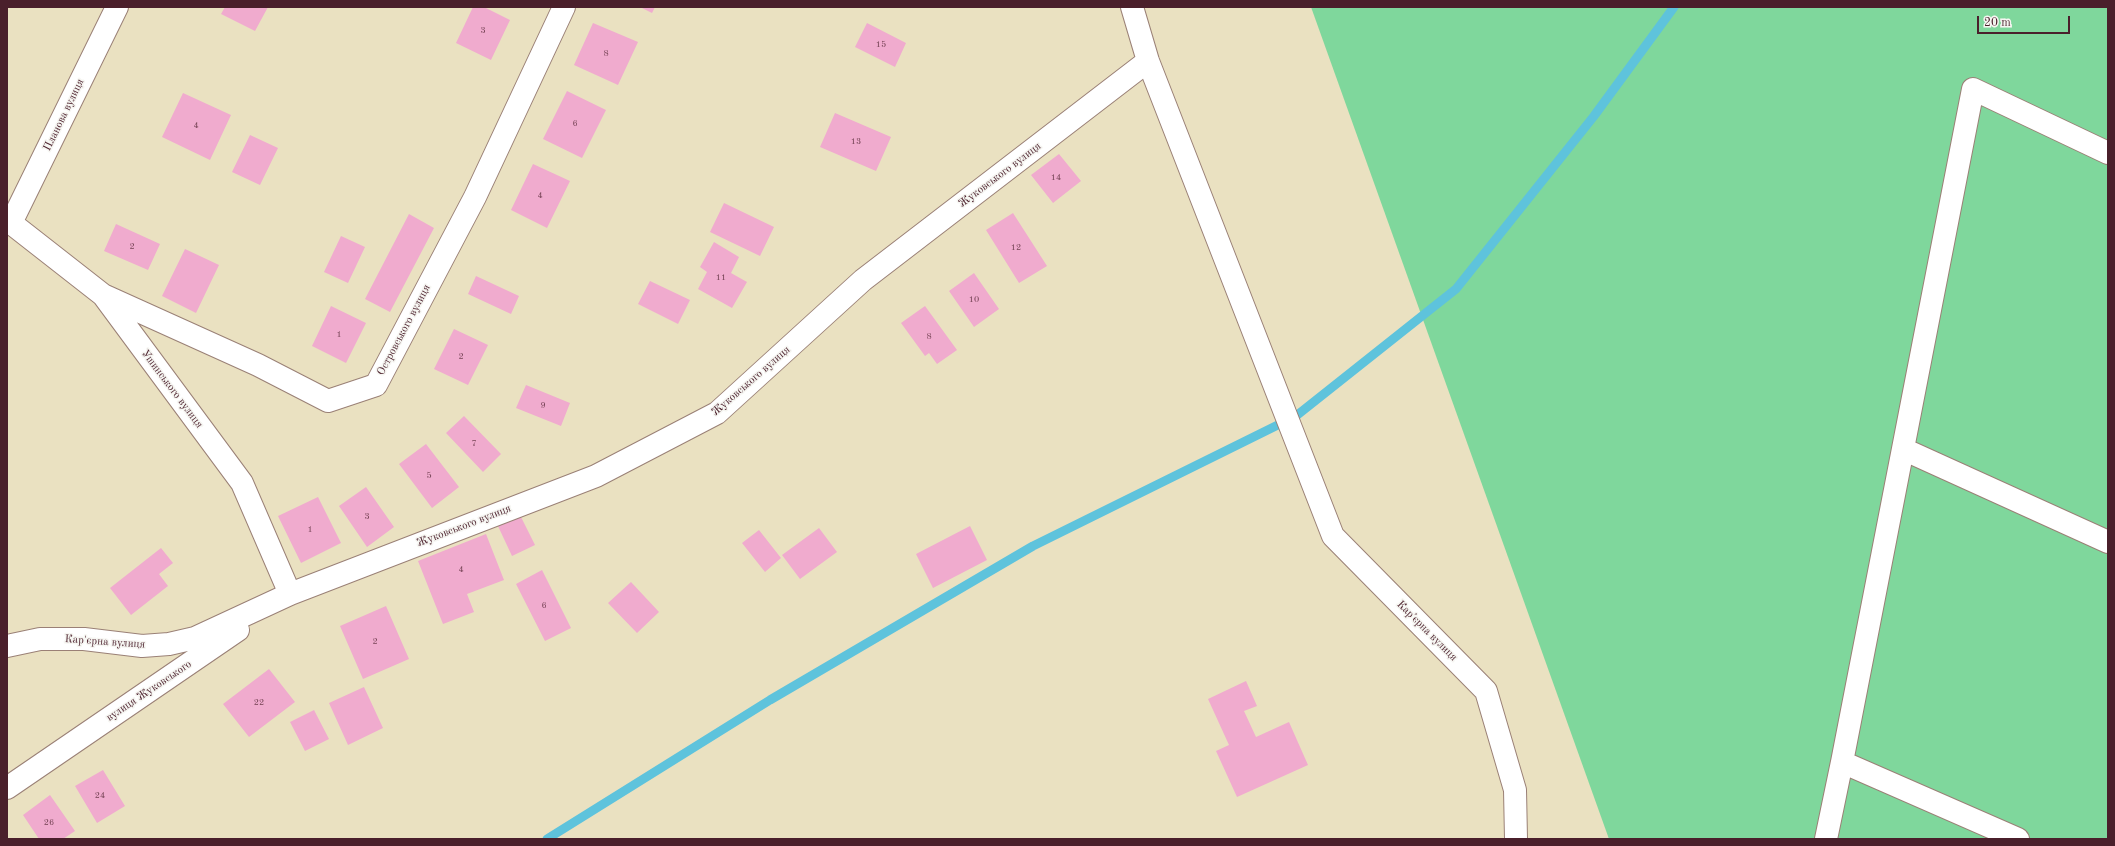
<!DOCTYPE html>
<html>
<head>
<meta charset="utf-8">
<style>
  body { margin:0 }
  #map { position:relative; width:2115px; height:846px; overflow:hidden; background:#eae1c1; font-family:"Old Standard TT",serif }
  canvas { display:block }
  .frame { position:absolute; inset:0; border:8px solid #4a1f2b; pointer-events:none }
  .scale { position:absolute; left:1977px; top:16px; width:93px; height:18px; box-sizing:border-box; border:2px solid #4a1f2b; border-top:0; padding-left:5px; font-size:12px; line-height:14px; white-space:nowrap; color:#4a1f2b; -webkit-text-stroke:3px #f6f6f2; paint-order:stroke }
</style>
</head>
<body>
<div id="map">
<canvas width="2115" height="846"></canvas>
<div class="frame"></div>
<div class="scale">20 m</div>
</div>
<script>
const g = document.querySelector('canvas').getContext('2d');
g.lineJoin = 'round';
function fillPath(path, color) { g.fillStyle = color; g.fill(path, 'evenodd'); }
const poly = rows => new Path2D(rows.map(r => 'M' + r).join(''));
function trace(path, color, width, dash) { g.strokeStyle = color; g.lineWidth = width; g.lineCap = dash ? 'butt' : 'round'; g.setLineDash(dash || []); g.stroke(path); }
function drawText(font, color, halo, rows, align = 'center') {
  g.font = font + ' "Old Standard TT",serif'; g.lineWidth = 3; g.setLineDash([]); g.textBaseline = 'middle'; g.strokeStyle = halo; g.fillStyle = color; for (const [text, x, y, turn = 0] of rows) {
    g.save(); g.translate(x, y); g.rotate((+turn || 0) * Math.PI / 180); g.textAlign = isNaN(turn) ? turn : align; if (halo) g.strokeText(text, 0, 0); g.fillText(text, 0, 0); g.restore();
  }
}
fillPath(poly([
  [1311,7,2108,7,2108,839,1609,839]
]), '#7fd79c');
trace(poly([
  [547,839,770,700,1033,546,1296,416,1456,289,1594,116,1674,7]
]), '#5ec3dc', 9);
fillPath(poly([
  [225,7,268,7,255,31,221,14],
  [473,7,484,7,510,20,491,60,456,43],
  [640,7,655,7,652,13],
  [593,23,638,42,618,85,574,65],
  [867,23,906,43,895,67,855,47],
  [567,91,606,110,582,158,543,139],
  [183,93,231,115,210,160,162,137],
  [835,113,891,137,876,171,820,147],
  [250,135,278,148,260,185,232,172],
  [1059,154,1081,181,1053,203,1031,175],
  [533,164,570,181,547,228,511,210],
  [724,203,774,227,760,256,710,232],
  [1013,213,1047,266,1019,283,986,230],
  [409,214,434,228,390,312,365,299],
  [116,224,160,244,148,270,104,251],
  [341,236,365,247,348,283,324,272],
  [714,242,739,257,731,273,747,282,732,308,698,289,707,272,700,267],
  [185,249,219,265,196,313,162,296],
  [974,273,999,309,974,327,949,291],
  [476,276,519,296,511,314,468,294],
  [650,281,690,300,678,324,638,304],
  [331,306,366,323,346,363,312,346],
  [925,306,957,350,937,364,929,353,925,356,901,323],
  [454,329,488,345,468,385,434,369],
  [526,385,570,403,561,426,516,408],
  [464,416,501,454,483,472,446,433],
  [426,444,459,487,432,508,399,464],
  [366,487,394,527,367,547,339,506],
  [318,497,341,543,301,563,278,516],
  [519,513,535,545,512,556,497,524],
  [970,526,987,560,933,588,916,554],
  [819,528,837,552,800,579,782,555],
  [759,530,781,558,765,572,742,543],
  [486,534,504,580,467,594,474,612,443,624,418,561],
  [161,548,173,563,159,574,168,586,131,615,110,588],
  [542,570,571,628,545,641,516,584],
  [631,582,659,612,637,633,608,603],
  [386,606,409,659,363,679,340,626],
  [269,669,295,702,249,737,223,704],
  [1246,681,1257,706,1244,711,1256,737,1289,722,1308,765,1237,797,1216,751,1229,745,1208,699],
  [364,687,383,728,348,745,329,703],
  [314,710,329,739,305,751,290,722],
  [103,770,125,806,97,823,75,786],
  [50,795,75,831,63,839,39,839,23,815]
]), '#f0abce');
const street = poly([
  [1132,7,1148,61,1333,536,1486,691,1515,790,1516,839],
  [7,222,11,223,103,295,242,483,290,594],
  [11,223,117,7],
  [103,295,258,365,328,401,376,385,475,197,564,7],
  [1903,449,2108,542],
  [7,646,40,639,84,639,142,646,169,644,195,638,290,594,596,476,717,413,863,280,1148,61],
  [7,788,238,630],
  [1826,839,1842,762],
  [2018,839,1842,762,1973,89,2108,153]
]);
trace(street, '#9a8076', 24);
trace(street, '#fff', 22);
drawText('9px', '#744254', null, [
  ["3",483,31],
  ["15",881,45],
  ["8",606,54],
  ["6",575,124],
  ["4",196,126],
  ["13",856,142],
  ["14",1056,178],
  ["4",540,196],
  ["2",132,247],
  ["12",1016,248],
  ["11",721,278],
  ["10",974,300],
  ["1",339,335],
  ["8",929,337],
  ["2",461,357],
  ["9",543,406],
  ["7",474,444],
  ["5",429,476],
  ["3",367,517],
  ["1",310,530],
  ["4",461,570],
  ["6",544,606],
  ["2",375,642],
  ["22",259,703],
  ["24",100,796],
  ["26",49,823]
]);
drawText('11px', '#4a1f2b', '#f6f6f2', [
  ["Планова вулиця",64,115,-64],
  ["Жуковського вулиця",1000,175,-37],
  ["Островського вулиця",404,330,-62],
  ["Жуковського вулиця",751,381,-41],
  ["Ушинського вулиця",172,389,53],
  ["Жуковського вулиця",464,526,-21],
  ["Карʼєрна вулиця",1427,631,45],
  ["Кар'єрна вулиця",105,642,4],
  ["вулиця Жуковського",149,691,-34]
]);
</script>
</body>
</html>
